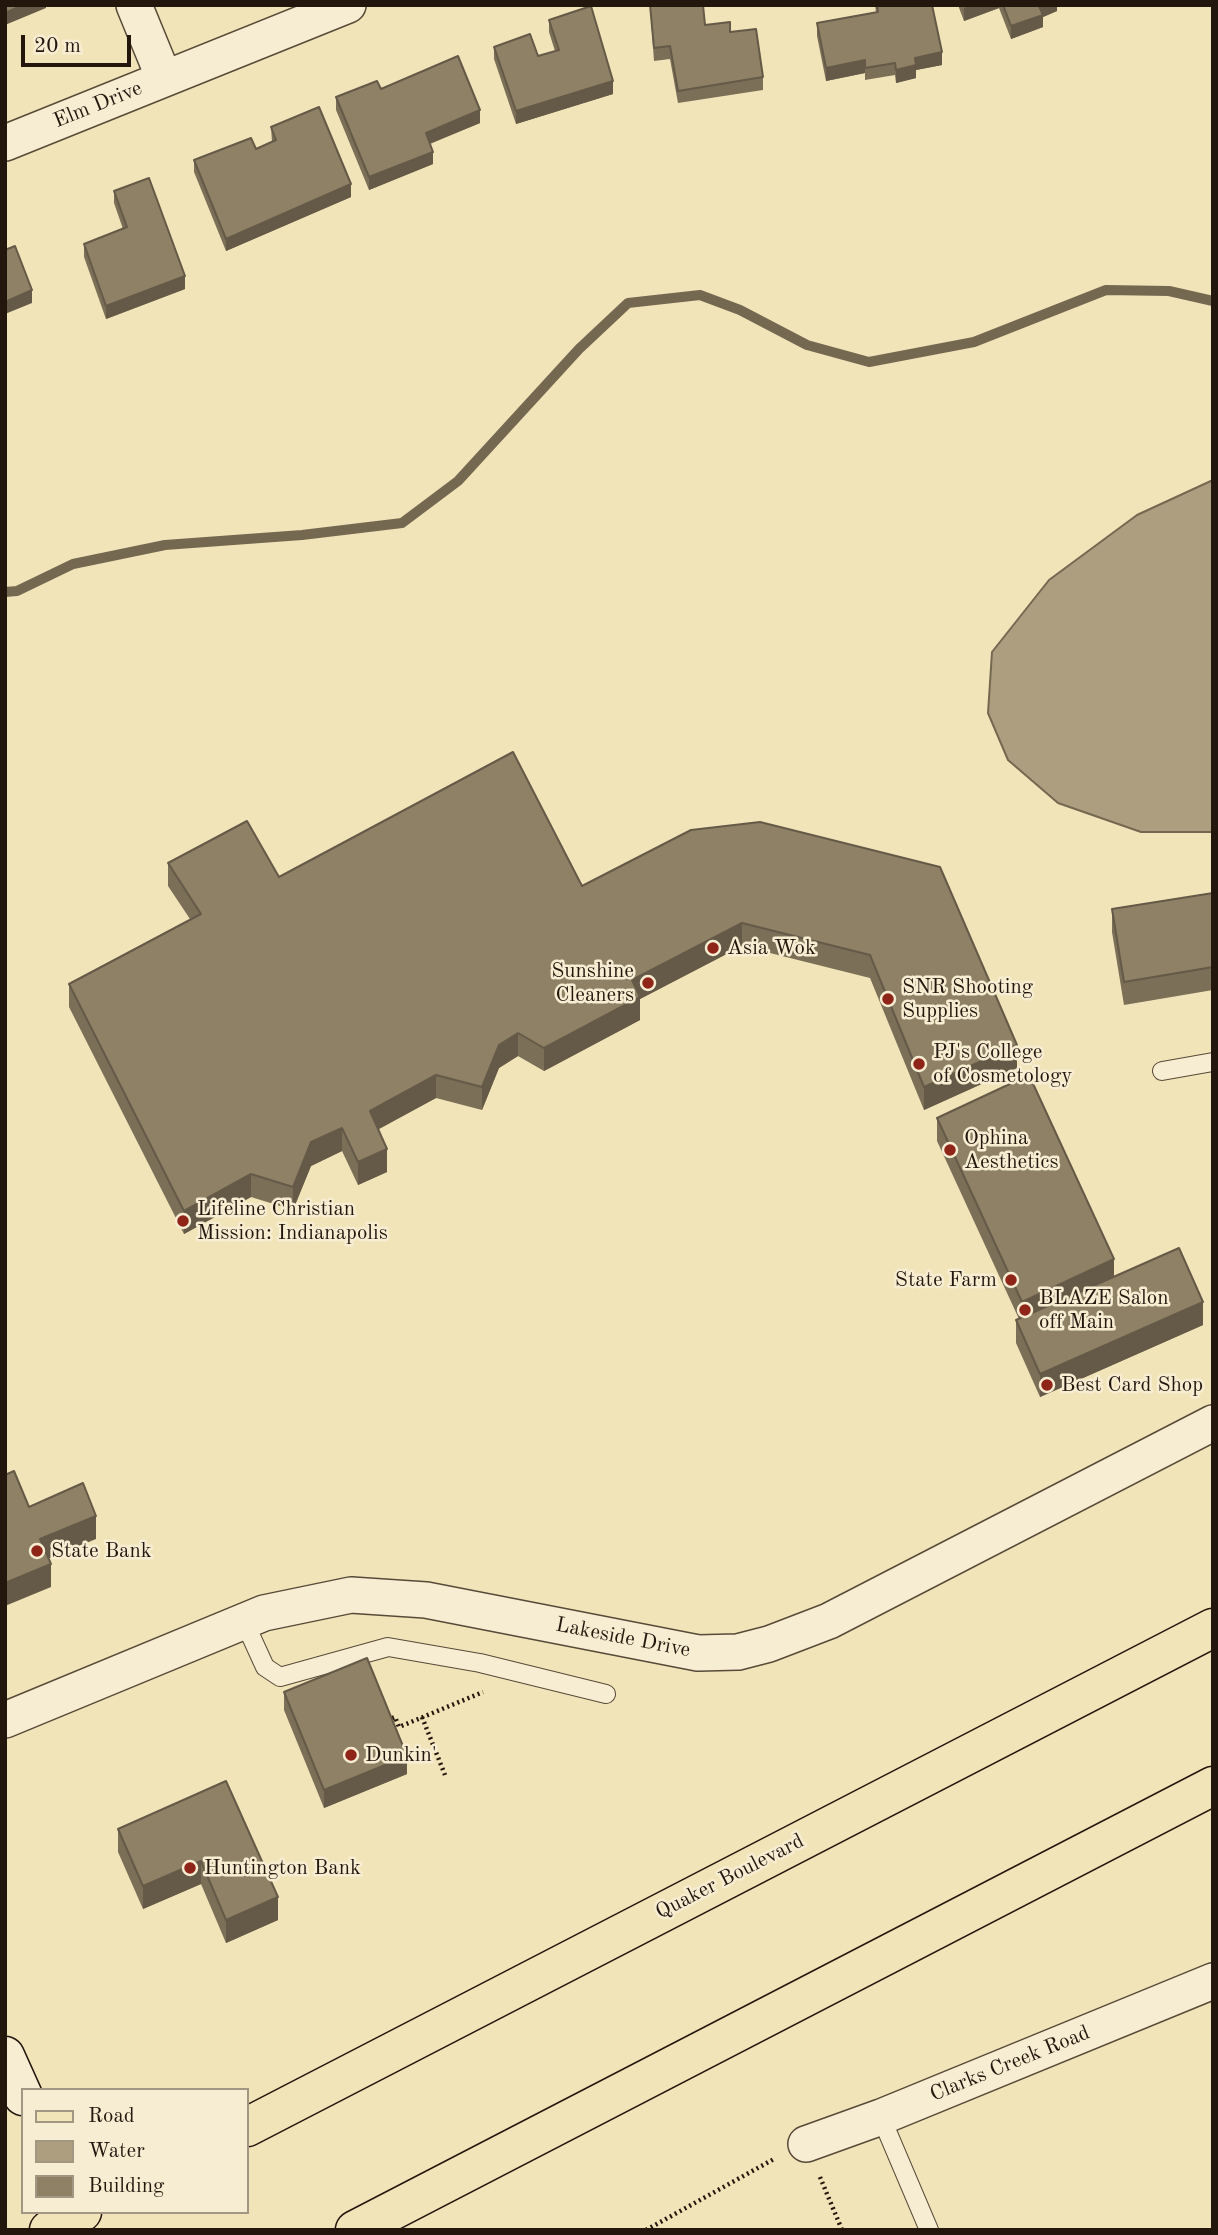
<!DOCTYPE html>
<html>
<head>
<meta charset="utf-8">
<style>
  body { margin:0 }
  #map { position:relative; width:1218px; height:2235px; overflow:hidden; background:#f2e4b9; font-family:"Old Standard TT",serif }
  canvas { display:block }
  .frame { position:absolute; inset:0; border:7px solid #23160d; pointer-events:none }
  .legend { position:absolute; left:21px; top:2088px; width:228px; height:126px; box-sizing:border-box; background:#f7edd2; border:2px solid #a29783; margin:0; padding:9px 12px; list-style:none; font-size:21px; color:#23160d }
  .legend li { display:flex; align-items:center; gap:14px; height:35px }
  .legend b { width:35px; border:2px solid #a29783 }
  .scale { position:absolute; left:21px; top:35px; width:110px; height:32px; box-sizing:border-box; border:4px solid #23160d; border-top:0; padding-left:9px; font-size:21px; line-height:24px; white-space:nowrap; color:#23160d; -webkit-text-stroke:5px #f7edd2; paint-order:stroke }
</style>
</head>
<body>
<div id="map">
<canvas width="1218" height="2235"></canvas>
<div class="frame"></div>
<ul class="legend">
<li><b style="height:9px;background:#f2e4b9"></b>Road</li>
<li><b style="height:19px;background:#ac9e7f"></b>Water</li>
<li><b style="height:19px;background:#8f8166"></b>Building</li>
</ul>
<div class="scale">20 m</div>
</div>
<script>
const g = document.querySelector('canvas').getContext('2d');
g.lineJoin = 'round';
function fillPath(path, color) { g.fillStyle = color; g.fill(path, 'evenodd'); }
const poly = rows => new Path2D(rows.map(r => 'M' + r).join(''));
function trace(path, color, width, dash) { g.strokeStyle = color; g.lineWidth = width; g.lineCap = dash ? 'butt' : 'round'; g.setLineDash(dash || []); g.stroke(path); }
function drawText(font, color, halo, rows, align = 'center') {
  g.font = font + ' "Old Standard TT",serif'; g.lineWidth = 5; g.setLineDash([]); g.textBaseline = 'middle'; g.strokeStyle = halo; g.fillStyle = color; for (const [text, x, y, turn = 0] of rows) {
    g.save(); g.translate(x, y); g.rotate((+turn || 0) * Math.PI / 180); g.textAlign = isNaN(turn) ? turn : align; if (halo) g.strokeText(text, 0, 0); g.fillText(text, 0, 0); g.restore();
  }
}
const water = poly([
  [1213,480,1213,832,1141,832,1058,803,1008,760,988,713,992,652,1049,580,1137,515,1213,480]
]);
fillPath(water, '#ac9e7f');
trace(water, '#756851', 2);
trace(poly([
  [5,592,17,591,73,564,165,545,302,535,402,523,458,481,579,349,628,303,700,295,740,310,807,345,869,362,974,342,1106,290,1169,291,1213,301]
]), '#756851', 10);
const lane = poly([
  [1162,1071,1213,1062],
  [244,1621,265,1667,280,1677,388,1647,480,1663,606,1694],
  [881,2117,929,2230]
]);
const street = poly([
  [134,5,164,78],
  [5,143,348,5],
  [5,1720,264,1613,351,1595,426,1600,698,1653,738,1652,769,1644,829,1621,1213,1423],
  [806,2144,881,2117,1213,1981]
]);
const secondary = poly([
  [5,2056,23,2096]
]);
const primary = poly([
  [247,2127,1213,1628],
  [49,2230,82,2212],
  [355,2230,1213,1786]
]);
trace(lane, '#574a38', 20);
trace(street, '#574a38', 38);
trace(secondary, '#23160d', 41);
trace(primary, '#23160d', 41);
trace(poly([
  [422,1717,445,1775],
  [387,1720,395,1717,399,1727,483,1692],
  [820,2177,842,2230],
  [646,2230,774,2159]
]), '#23160d', 4.5, [2, 3.5]);
trace(lane, '#f7edd2', 18);
trace(street, '#f7edd2', 35);
trace(secondary, '#f7edd2', 38);
trace(primary, '#f2e4b9', 38);
fillPath(poly([
  [650,5,705,25,730,32,763,77,763,90,678,103,670,59,654,61],
  [875,5,932,5,942,65,916,70,916,78,896,83,895,75,865,80,865,73,826,81,817,36,817,23,876,12],
  [958,5,1057,5,1057,11,1043,17,1043,27,1011,39,999,8,964,21],
  [549,20,613,94,516,124,494,59,494,47,538,56,555,51,549,32],
  [381,89,480,123,430,144,433,164,369,190,336,110,336,97],
  [271,127,351,197,226,251,194,172,194,160,256,149,272,142],
  [114,191,185,289,106,319,84,257,84,244,123,229,114,203],
  [760,822,1017,1068,924,1110,870,978,742,946,640,999,640,1020,544,1071,518,1056,499,1068,482,1110,436,1098,378,1129,387,1172,358,1185,342,1151,311,1166,293,1210,251,1197,184,1234,69,1007,69,984,190,919,168,886,168,863,279,877,582,886],
  [1213,893,1213,990,1124,1005,1112,932,1112,909],
  [937,1118,1114,1277,1203,1325,1040,1397,1016,1343,1016,1320,1019,1319,937,1141],
  [284,1692,407,1774,324,1808,284,1710],
  [226,1781,278,1920,226,1943,201,1884,143,1909,118,1852,118,1829]
]), '#7b6f58');
fillPath(poly([
  [23,5,46,5,46,8,5,25,5,13],
  [973,5,999,5,999,8,964,21,964,8],
  [1057,5,1057,11,1043,17,1043,27,1011,39,1011,26,1039,6],
  [942,52,942,65,916,70,916,78,896,83,896,70,915,58],
  [865,60,865,73,826,81,826,68],
  [613,81,613,94,516,124,516,111],
  [480,110,480,123,426,145,426,133],
  [433,152,433,164,369,190,369,177],
  [351,184,351,197,226,251,226,239],
  [185,276,185,289,106,319,106,306],
  [32,290,32,303,5,314,5,302],
  [742,923,742,946,640,999,640,1020,544,1071,544,1048,632,980],
  [518,1033,518,1056,499,1068,482,1110,482,1087,499,1045],
  [1017,1045,1017,1068,924,1110,924,1087],
  [436,1075,436,1098,370,1134,370,1111],
  [342,1128,342,1151,311,1166,293,1210,293,1187,311,1142],
  [387,1149,387,1172,358,1185,358,1162],
  [251,1174,251,1197,184,1234,184,1211],
  [1114,1259,1114,1282,1022,1325,1022,1302],
  [1203,1302,1203,1325,1040,1397,1040,1374],
  [96,1516,96,1539,40,1562,40,1539],
  [51,1564,51,1587,5,1606,5,1583],
  [407,1756,407,1774,324,1808,324,1790],
  [201,1861,201,1884,143,1909,143,1886],
  [278,1897,278,1920,226,1943,226,1920]
]), '#645a47');
const building = poly([
  [5,5,23,5,5,13,5,5],
  [650,5,703,5,705,25,730,22,730,32,756,29,763,77,678,91,670,46,654,48,650,5],
  [877,5,932,5,942,52,915,58,916,65,896,70,895,63,865,68,865,60,826,68,817,23,878,12,877,5],
  [1003,5,1041,5,1039,6,1043,15,1011,26,1003,5],
  [591,6,613,81,516,111,494,47,530,34,538,56,559,50,549,20,591,6],
  [458,56,480,110,426,133,433,152,369,177,336,97,377,81,381,89,458,56],
  [319,107,351,184,226,239,194,160,251,138,256,149,276,140,271,127,319,107],
  [149,178,185,276,106,306,84,244,127,227,114,191,149,178],
  [15,246,32,290,5,302,5,250,15,246],
  [513,752,582,886,691,830,760,822,940,867,1017,1045,924,1087,870,955,742,923,632,980,640,997,544,1048,518,1033,499,1045,482,1087,436,1075,370,1111,387,1149,358,1162,342,1128,311,1142,293,1187,251,1174,184,1211,69,984,201,914,168,863,247,821,279,877,513,752],
  [1213,893,1213,967,1124,982,1112,909,1213,893],
  [1029,1075,1114,1259,1022,1302,937,1118,1029,1075],
  [1179,1248,1203,1302,1040,1374,1016,1320,1179,1248],
  [14,1471,29,1507,83,1483,96,1516,40,1539,51,1564,5,1583,5,1475,14,1471],
  [367,1658,407,1756,324,1790,284,1692,367,1658],
  [226,1781,278,1897,226,1920,201,1861,143,1886,118,1829,226,1781]
]);
fillPath(building, '#8f8166');
trace(building, '#645a47', 2);
for (const [x, y, r, color] of [
  [713,948,7,"#8f2418"],
  [648,983,7,"#8f2418"],
  [888,999,7,"#8f2418"],
  [919,1064,7,"#8f2418"],
  [950,1150,7,"#8f2418"],
  [183,1221,7,"#8f2418"],
  [1011,1280,7,"#8f2418"],
  [1025,1310,7,"#8f2418"],
  [1047,1385,7,"#8f2418"],
  [37,1551,7,"#8f2418"],
  [351,1755,7,"#8f2418"],
  [190,1868,7,"#8f2418"]
]) { const dot = new Path2D(); dot.arc(x, y, r, 0, 2 * Math.PI); g.fillStyle = color; g.fill(dot); trace(dot, '#f7edd2', 2.5); }
drawText('21px', '#23160d', '#f7edd2', [
  ["Elm Drive",98,105,-22],
  ["Lakeside Drive",623,1638,11],
  ["Quaker Boulevard",730,1877,-27],
  ["Clarks Creek Road",1010,2064,-22]
]);
drawText('21px', '#23160d', '#f7edd2', [
  ["Asia Wok",727,948],
  ["Sunshine",634,971,"right"],
  ["Cleaners",634,995,"right"],
  ["SNR Shooting",902,987],
  ["Supplies",902,1011],
  ["PJ's College",933,1052],
  ["of Cosmetology",933,1076],
  ["Ophina",964,1138],
  ["Aesthetics",964,1162],
  ["Lifeline Christian",197,1209],
  ["Mission: Indianapolis",197,1233],
  ["State Farm",997,1280,"right"],
  ["BLAZE Salon",1039,1298],
  ["off Main",1039,1322],
  ["Best Card Shop",1061,1385],
  ["State Bank",51,1551],
  ["Dunkin'",365,1755],
  ["Huntington Bank",204,1868]
], 'left');
</script>
</body>
</html>
